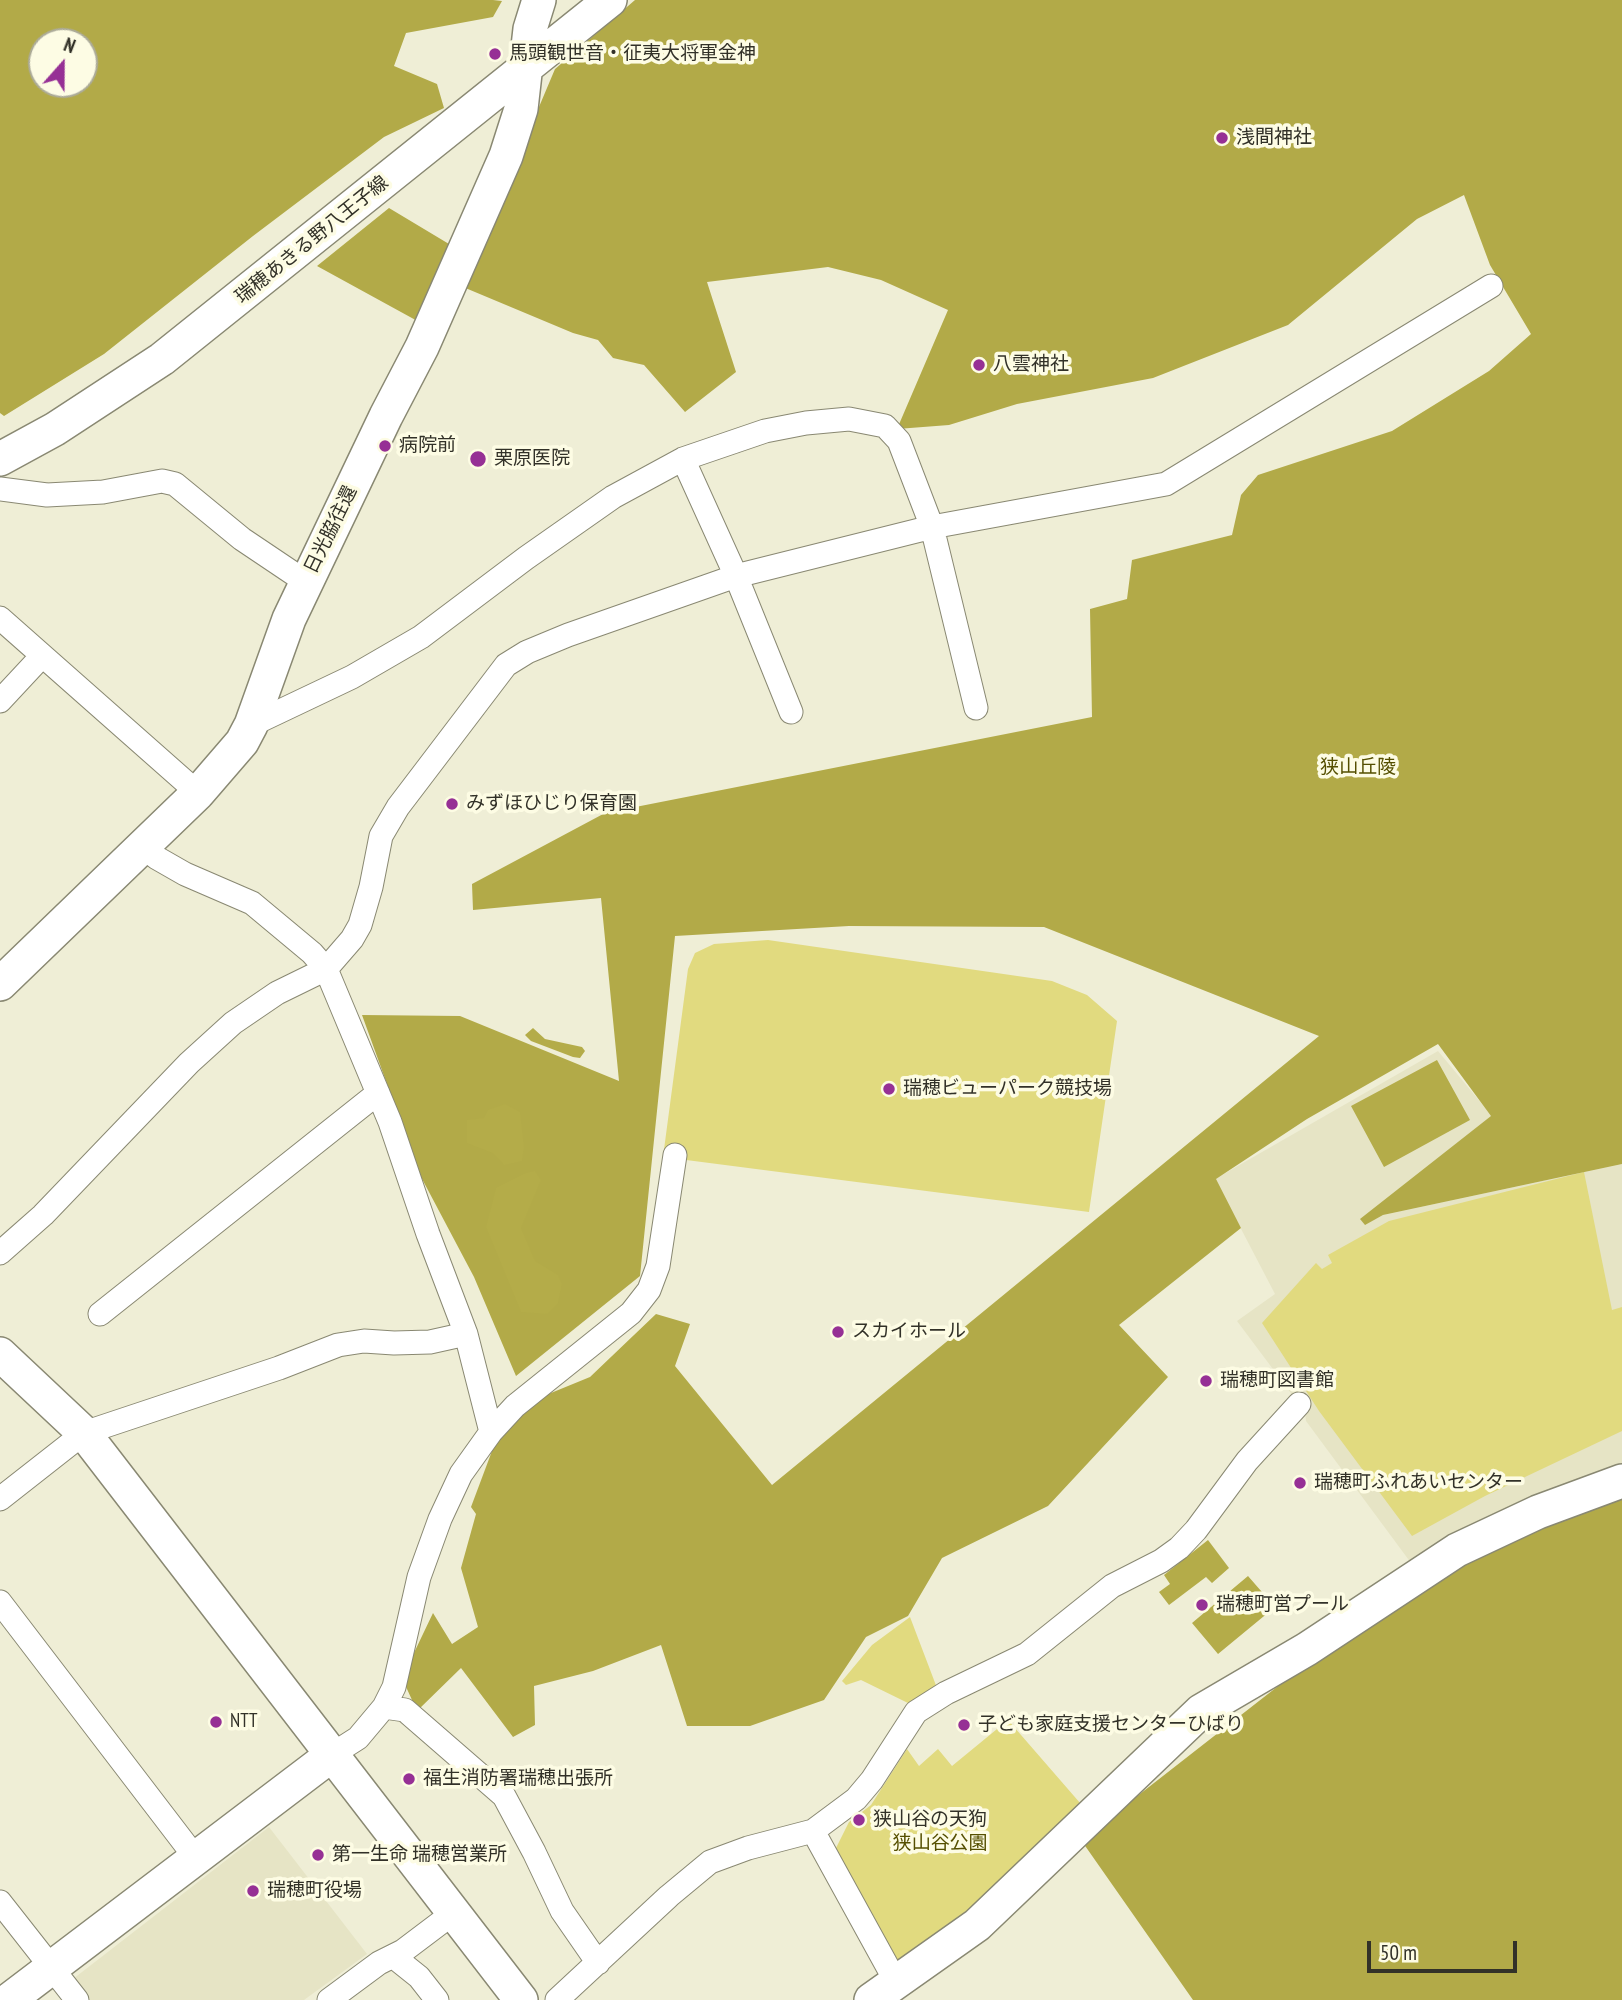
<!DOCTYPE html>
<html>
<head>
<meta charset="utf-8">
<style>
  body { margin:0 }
  #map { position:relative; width:1622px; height:2000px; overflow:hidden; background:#efeed6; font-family:"PT Sans Narrow",sans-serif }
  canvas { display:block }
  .north { position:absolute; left:28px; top:28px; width:70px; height:70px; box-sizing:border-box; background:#fdfce4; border:2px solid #acab99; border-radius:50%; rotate:21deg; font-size:19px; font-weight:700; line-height:28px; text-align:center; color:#323128 }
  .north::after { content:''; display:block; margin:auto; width:24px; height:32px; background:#963095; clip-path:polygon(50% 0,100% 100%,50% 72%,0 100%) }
  .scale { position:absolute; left:1367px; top:1941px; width:150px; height:32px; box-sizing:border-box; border:4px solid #323128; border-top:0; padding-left:9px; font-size:21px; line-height:24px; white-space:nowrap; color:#323128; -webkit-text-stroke:5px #fdfce4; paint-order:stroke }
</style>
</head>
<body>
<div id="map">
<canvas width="1622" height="2000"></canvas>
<div class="north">N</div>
<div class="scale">50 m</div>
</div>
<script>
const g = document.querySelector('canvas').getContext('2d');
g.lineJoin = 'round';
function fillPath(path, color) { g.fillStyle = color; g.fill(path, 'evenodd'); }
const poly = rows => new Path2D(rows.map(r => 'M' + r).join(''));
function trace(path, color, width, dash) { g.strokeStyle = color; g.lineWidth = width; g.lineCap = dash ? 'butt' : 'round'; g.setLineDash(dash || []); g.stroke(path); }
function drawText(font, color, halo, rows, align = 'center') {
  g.font = font + ' "PT Sans Narrow","Noto Sans JP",sans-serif'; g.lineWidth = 7; g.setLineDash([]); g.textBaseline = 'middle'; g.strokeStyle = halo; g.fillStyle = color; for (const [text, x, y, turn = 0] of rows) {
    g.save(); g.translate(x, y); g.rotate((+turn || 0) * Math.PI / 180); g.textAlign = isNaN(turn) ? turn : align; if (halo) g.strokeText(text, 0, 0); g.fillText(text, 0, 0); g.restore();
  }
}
fillPath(poly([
  [1438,1051,1492,1116,1361,1220,1365,1224,1383,1215,1622,1164,1622,1466,1414,1567,1306,1421,1305,1412,1237,1321,1275,1294,1215,1179],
  [269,1827,367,1954,304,2000,88,2000,73,1979]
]), '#e6e4c5');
fillPath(poly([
  [768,940,1052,981,1087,995,1117,1021,1089,1212,663,1157,688,969,695,953,714,944],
  [1584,1172,1612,1310,1622,1307,1622,1431,1485,1496,1412,1536,1319,1411,1262,1323,1316,1263,1322,1269,1332,1263,1328,1255,1389,1221],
  [910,1617,937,1688,910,1704,861,1680,846,1685,842,1681,872,1645],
  [1008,1720,1087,1811,902,1969,835,1850,849,1822,871,1805,907,1749,919,1766,938,1749,952,1766]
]), '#e1da7f');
fillPath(poly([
  [0,0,493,0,502,1,493,17,406,33,394,66,437,84,444,108,384,137,253,236,104,354,4,416,0,413],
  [42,42,84,42,84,84,42,84],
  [635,0,1622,0,1622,1164,1383,1215,1365,1225,1360,1219,1491,1116,1438,1044,1307,1119,1216,1179,1241,1228,1119,1325,1168,1377,1048,1506,942,1558,908,1616,866,1637,824,1700,750,1726,687,1726,661,1645,593,1671,534,1686,535,1725,513,1737,461,1668,417,1711,402,1678,433,1613,452,1644,478,1627,461,1568,476,1514,471,1507,507,1411,590,1377,656,1314,690,1324,675,1366,772,1485,1319,1036,1044,927,849,926,675,936,640,1276,516,1376,474,1277,420,1175,362,1015,460,1016,619,1081,601,898,473,910,472,884,605,813,1092,717,1090,609,1127,599,1132,560,1232,535,1241,495,1258,475,1392,431,1489,371,1531,334,1490,265,1464,195,1417,219,1288,325,1153,378,1017,404,949,425,897,429,948,310,881,280,828,267,707,282,736,372,685,412,644,365,613,358,598,340,573,333,463,287,555,69],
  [389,208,459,250,421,323,317,266],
  [1622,1491,1622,2000,1193,2000,1081,1840,1291,1676,1465,1563]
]), '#b2aa48');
fillPath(poly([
  [533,1028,545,1039,582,1047,585,1051,580,1058,573,1057,531,1041,525,1035],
  [1437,1060,1470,1120,1384,1167,1351,1106],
  [505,1104,520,1112,524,1148,522,1161,504,1165,493,1153,467,1143,467,1120,484,1118,488,1110],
  [535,1171,541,1180,521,1228,535,1261,558,1275,562,1284,558,1303,547,1314,521,1312,486,1227,496,1188,526,1173],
  [1208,1540,1229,1568,1212,1583,1206,1577,1169,1605,1159,1592,1170,1584,1164,1575],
  [1248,1576,1275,1607,1218,1654,1192,1623]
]), '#b4ac49');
const street = poly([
  [683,459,736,576,791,712],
  [0,489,47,495,103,492,162,481,175,484,242,539,306,582],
  [0,618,198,793],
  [0,701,41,657],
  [251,725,352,677,421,637,526,558,613,497,683,459,765,431,806,423,849,419,885,426,899,441,932,527,976,708],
  [142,846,157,858,185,874,252,903,312,953,326,969,390,1122,428,1234,466,1334,491,1432],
  [0,1253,43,1215,189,1063,233,1023,277,993,326,969,352,939,360,925,371,887,381,836,398,807,506,665,527,652,568,635,736,576,932,527,1166,484,1491,286],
  [100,1314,378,1093],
  [0,1499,84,1433,279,1368,338,1345,364,1341,394,1343,430,1342,466,1334],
  [0,1602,195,1857],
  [384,1707,405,1710,504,1796,534,1852,562,1911,598,1963],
  [333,1754,358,1738,384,1707,394,1687,419,1577,440,1519,461,1474,491,1432,515,1406,631,1313,649,1290,658,1266,675,1155],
  [813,1831,896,1982],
  [0,1902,77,2000],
  [394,1957,419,1977,437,2000],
  [329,2000,379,1963,403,1951,452,1914],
  [557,2000,669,1896,710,1862,748,1848,813,1831,856,1799,872,1780,916,1712,946,1693,1027,1654,1112,1586,1161,1561,1179,1548,1196,1530,1247,1461,1299,1404]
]);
const secondary = poly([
  [0,459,55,429,162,359,610,0],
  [0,984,198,793,242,742,251,725,289,619,386,416,422,347,506,156,521,109,530,29,539,0],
  [0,1354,84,1433,521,2000],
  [9,2000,333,1754],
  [871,2000,977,1925,1201,1711,1307,1649,1457,1550,1538,1512,1622,1481]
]);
trace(street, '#898872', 25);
trace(secondary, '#898872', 36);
trace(street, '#fff', 23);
trace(secondary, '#fff', 33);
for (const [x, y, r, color] of [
  [495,54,7,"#963095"],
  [1222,138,7,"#963095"],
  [979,365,7,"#963095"],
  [385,446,7,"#963095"],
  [478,459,9,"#963095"],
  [452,804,7,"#963095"],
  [889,1089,7,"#963095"],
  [838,1332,7,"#963095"],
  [1206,1381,7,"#963095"],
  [1300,1483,7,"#963095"],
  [1202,1605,7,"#963095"],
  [216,1722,7,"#963095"],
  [964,1725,7,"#963095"],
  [409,1779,7,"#963095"],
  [859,1820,7,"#963095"],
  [318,1855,7,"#963095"],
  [253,1891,7,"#963095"]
]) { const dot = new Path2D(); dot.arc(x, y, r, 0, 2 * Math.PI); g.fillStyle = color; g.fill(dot); trace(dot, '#fdfce4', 2.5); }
drawText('19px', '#323128', '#fdfce4', [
  ["馬頭観世音・征夷大将軍金神",509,54],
  ["浅間神社",1236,138],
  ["八雲神社",993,365],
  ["病院前",399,446],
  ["栗原医院",494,459],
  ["みずほひじり保育園",466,804],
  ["瑞穂ビューパーク競技場",903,1089],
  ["スカイホール",852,1332],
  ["瑞穂町図書館",1220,1381],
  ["瑞穂町ふれあいセンター",1314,1483],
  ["瑞穂町営プール",1216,1605],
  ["NTT",230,1722],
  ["子ども家庭支援センターひばり",978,1725],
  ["福生消防署瑞穂出張所",423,1779],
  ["狭山谷の天狗",873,1820],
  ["第一生命 瑞穂営業所",332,1855],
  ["瑞穂町役場",267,1891]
], 'left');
drawText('19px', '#323128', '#fdfce4', [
  ["瑞穂あきる野八王子線",312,240,-39],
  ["日光脇往還",331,530,-64]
]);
drawText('19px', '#554f00', '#fdfce4', [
  ["狭山丘陵",1358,768],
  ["狭山谷公園",940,1844]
]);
</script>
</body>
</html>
